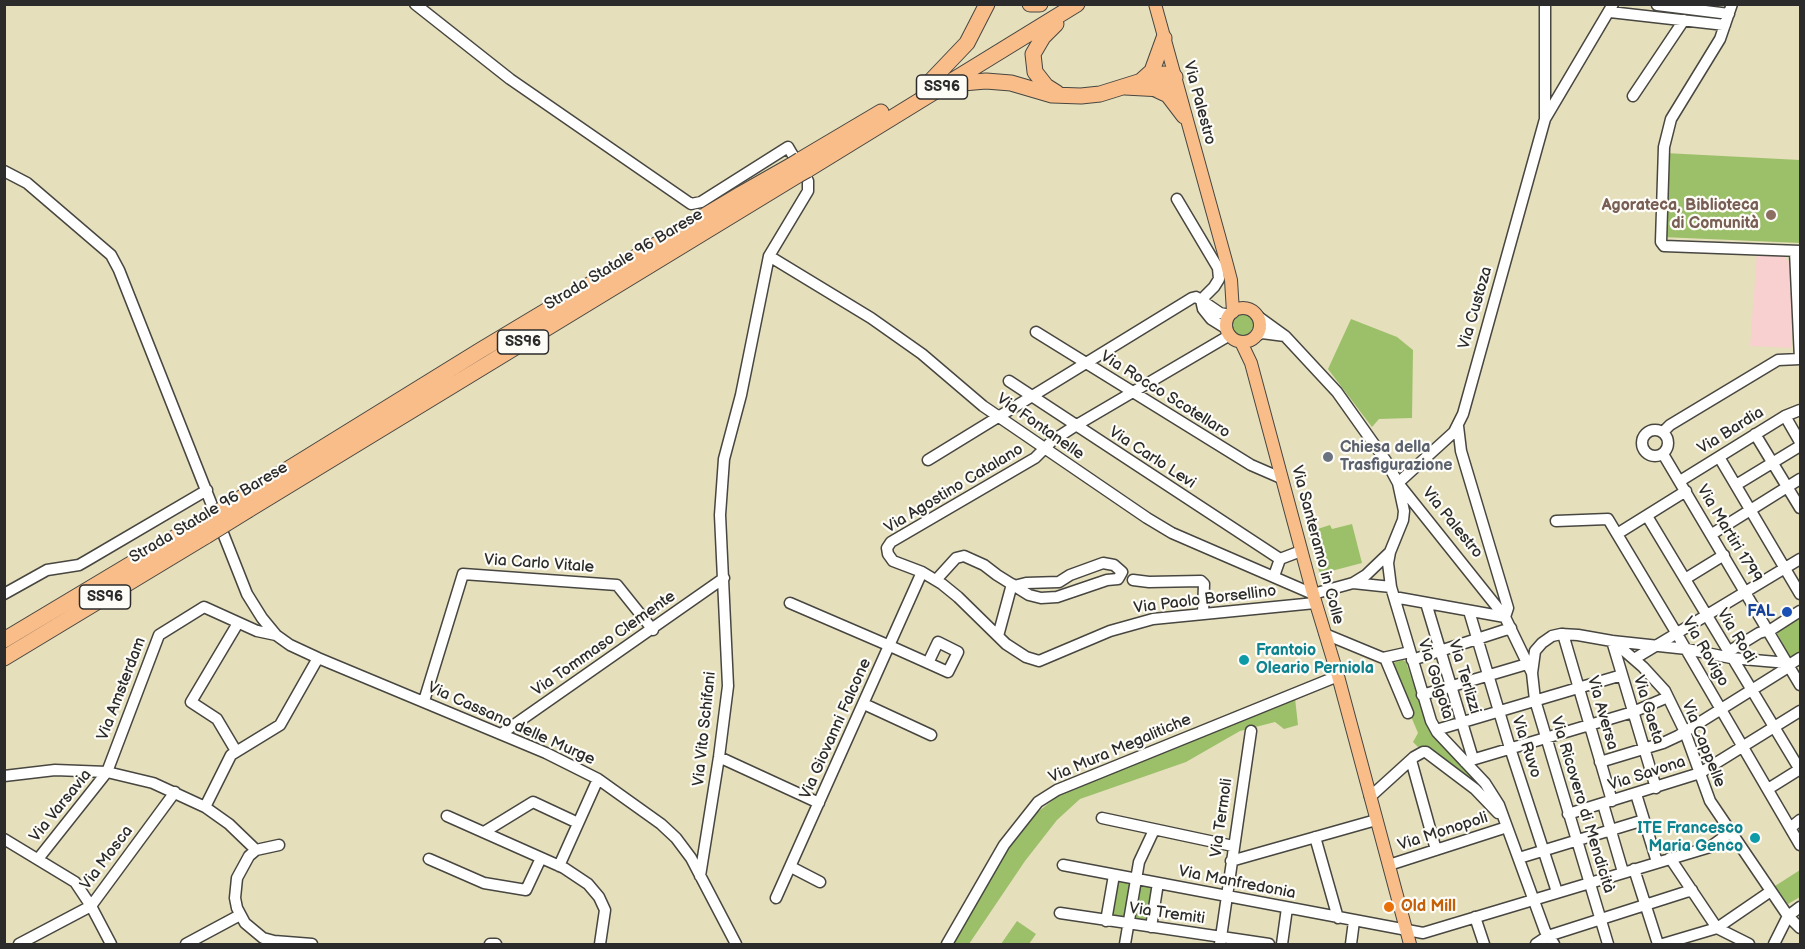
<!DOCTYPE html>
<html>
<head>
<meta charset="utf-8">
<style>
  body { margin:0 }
  #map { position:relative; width:1805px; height:949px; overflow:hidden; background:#e5dfbb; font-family:"Balsamiq Sans",sans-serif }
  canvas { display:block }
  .frame { position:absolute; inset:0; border:6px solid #2b2b2b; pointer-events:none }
</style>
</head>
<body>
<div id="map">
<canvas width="1805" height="949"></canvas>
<div class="frame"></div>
</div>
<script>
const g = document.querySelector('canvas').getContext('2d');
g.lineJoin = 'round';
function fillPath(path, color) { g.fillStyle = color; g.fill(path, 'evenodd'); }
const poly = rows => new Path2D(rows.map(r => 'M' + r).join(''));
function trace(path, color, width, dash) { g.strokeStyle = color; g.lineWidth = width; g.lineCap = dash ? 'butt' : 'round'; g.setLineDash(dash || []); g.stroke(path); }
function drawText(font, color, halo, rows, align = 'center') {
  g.font = font + ' "Balsamiq Sans",sans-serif'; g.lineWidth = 4.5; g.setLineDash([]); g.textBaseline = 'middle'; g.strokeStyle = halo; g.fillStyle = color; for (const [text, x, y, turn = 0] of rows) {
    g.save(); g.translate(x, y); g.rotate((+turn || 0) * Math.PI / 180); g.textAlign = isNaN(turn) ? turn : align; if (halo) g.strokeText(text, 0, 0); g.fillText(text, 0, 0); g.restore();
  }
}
fillPath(poly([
  [1757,254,1785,254,1785,260,1792,261,1792,348,1750,346]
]), '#f7d0cf');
fillPath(poly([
  [1665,153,1800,160,1800,243,1662,237],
  '1231 325a12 12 0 1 1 24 0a12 12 0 1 1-24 0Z',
  [1351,319,1397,337,1413,350,1412,418,1379,419,1372,427,1328,369],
  [1352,524,1362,563,1320,574,1308,532,1330,525,1332,529],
  [1800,616,1800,654,1791,659,1776,631],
  [1403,660,1406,662,1426,722,1474,777,1470,781,1428,750,1422,746,1418,747,1413,742,1418,733,1389,664],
  [1295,698,1298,725,1284,729,1275,722,1240,731,1186,762,1080,799,1057,820,1025,861,969,944,952,944,1018,833,1034,815,1058,796],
  [1800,870,1800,897,1788,904,1775,886],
  [1117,879,1131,882,1125,920,1111,918],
  [1140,884,1153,886,1147,923,1134,921],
  [1017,921,1036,934,1029,944,1001,944]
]), '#9cc06a');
const minor = poly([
  [415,4,510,79,691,204,701,202,788,147,808,181,808,191,769,256,741,395,724,459,720,515,728,686,719,757,700,876],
  [1732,4,1720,39,1671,119,1664,147,1661,242,1664,246,1800,251],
  [1657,5,1729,14],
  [1610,12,1725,25],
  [1633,96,1684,20],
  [1545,119,1613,4],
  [4,171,27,183,111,255,119,270,247,594,262,618,276,635,290,645,318,658,546,753,598,779,661,824,676,838,691,858,736,944],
  [1795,251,1800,359],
  [769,256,871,318,922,354,983,406,1147,518,1172,533,1313,594,1353,583,1366,575,1390,552],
  [1256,315,1285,336,1337,392,1386,461,1398,483,1505,617,1532,673],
  [1227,329,1211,319,1203,309,1201,300,1220,313,1230,315],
  [1036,332,1251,465,1281,478],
  [1230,335,1075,426,1052,441,1035,458,891,542,887,548,888,554,893,561,922,572,942,584,958,597,1006,644,1026,657,1039,661,1110,631,1153,619,1315,603],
  [1256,336,1262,333,1285,336],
  [1009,381,1280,559],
  [1785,416,1800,442],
  [1458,426,1461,451,1508,608,1505,617],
  '1642 443a13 13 0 1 1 26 0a13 13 0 1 1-26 0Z',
  [1663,432,1670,425,1778,360,1800,359],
  [1755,434,1800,508],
  [1663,454,1800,685],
  [1719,457,1800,594],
  [928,460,1192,298,1196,297,1201,300,1214,287,1219,279,1218,268,1177,199],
  [1680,481,1785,416,1800,410],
  [1398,483,1454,432,1463,414,1545,119,1545,4],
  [1398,483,1404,511,1403,520,1390,552,1388,563,1391,587,1431,721,1437,732,1485,783,1499,805,1545,931,1554,944],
  [1736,485,1800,446],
  [1647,516,1800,770],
  [1556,521,1608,519,1677,634,1800,845],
  [1617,534,1686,491],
  [1712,534,1800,479],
  [1274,576,1280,559,1301,551],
  [1685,579,1724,555],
  [936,580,956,558,964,556,984,565,997,575,1029,595,1041,598,1057,597,1107,580,1118,579,1122,572,1114,565,1103,563,1070,575,1059,582,1026,583,1014,586],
  [1133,580,1149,582,1201,581,1204,584,1203,613],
  [1353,583,1391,587],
  [4,594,47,570,79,565,86,561,207,490],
  [1394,597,1505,617],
  [790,603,890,646,928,663,948,672,958,652,938,642,928,663],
  [1426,603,1473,759],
  [1469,611,1510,748,1557,892],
  [1325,634,1383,658,1410,652],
  [1563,634,1612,801],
  [998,636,1012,584],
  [1612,641,1656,788],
  [1613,641,1643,667,1665,691,1685,732,1710,801,1788,916,1800,928],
  [1728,652,1759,633,1772,629,1800,611],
  [1385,658,1408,713],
  [1634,659,1800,559],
  [1412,660,1511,628],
  [1789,665,1800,658],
  [1422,695,1527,664],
  [424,701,463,574,617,585,653,630],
  [864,704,931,735],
  [1436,730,1622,675],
  [501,734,724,578],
  [236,751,217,719,191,702,238,623],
  [719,757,819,803],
  [1411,760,1436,850],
  [1465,762,1633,712,1668,697],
  [1600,762,1663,743,1678,736,1790,666],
  [4,776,55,770,107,772,153,783,205,807,229,824,256,850],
  [1768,789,1800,769],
  [1636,794,1657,862],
  [1370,797,1414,757,1423,752,1426,752,1475,789,1498,813],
  [1603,804,1623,872],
  [205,807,231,755,280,725,318,658],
  [1568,814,1700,773,1800,711],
  [447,816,564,868,588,884,599,897,605,910,600,944],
  [1102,818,1233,846],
  [1790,828,1800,820],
  [484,832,533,802,578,823],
  [1315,837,1338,918],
  [4,839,75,882,91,906,111,944],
  [279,845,256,850,249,856,237,878,235,898,237,908,245,923,263,938,274,941,312,944],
  [1519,858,1644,820],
  [1670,858,1717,928,1749,944],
  [38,859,107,772,159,635,204,607,257,631,276,635],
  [429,859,484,883,526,890,541,858],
  [1231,861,1376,820],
  [1063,865,1423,933,1710,847,1731,832],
  [1389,865,1507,827],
  [559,866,598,779],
  [791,867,820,882],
  [1634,869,1658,944],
  [776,898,922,572],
  [1060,913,1269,944],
  [1475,917,1484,944],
  [1106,921,1114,875],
  [1151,927,1158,883],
  [19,944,91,906,175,792],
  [186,944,240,915],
  [490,944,496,944],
  [947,944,1004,845,1038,802,1057,790,1338,676],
  [1125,944,1139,862,1154,830],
  [1220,944,1251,731],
  [1282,944,1287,908],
  [1351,944,1354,921],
  [1536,944,1548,936,1692,890],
  [1608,944,1535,700,1532,673,1535,651,1542,643,1552,636,1561,634,1578,635,1612,641,1687,649,1731,658,1788,663],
  [1663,944,1717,928,1771,891],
  [1774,944,1788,916,1800,907]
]);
const major = poly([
  [1155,4,1226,261,1231,280,1233,312],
  '1226 325a17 17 0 1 1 34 0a17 17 0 1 1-34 0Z',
  [1241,342,1251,363,1313,594,1338,676,1410,944]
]);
const highway = poly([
  [1030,4,1040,4],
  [1056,24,1043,37,1033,54,1035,72,1046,86,1057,93],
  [1142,80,1152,71,1164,38],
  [951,84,986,81,1011,83,1052,95,1081,96,1100,94,1164,74,1175,77,1172,85,1162,89,1125,87],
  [926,86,967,43,987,4],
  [1153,88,1168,95,1184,116],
  [800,160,881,112],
  [807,170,1077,4],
  [243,497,481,350,741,194,792,165],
  [248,510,798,175],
  [4,640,201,522],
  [4,658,206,536]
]);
trace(minor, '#474641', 13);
trace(major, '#474641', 14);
trace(highway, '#474641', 17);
trace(minor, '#fff', 10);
trace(major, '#f8bd89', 12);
trace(highway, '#f8bd89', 15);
const highwayBridge = poly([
  [792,165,800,160],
  [798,175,807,170],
  [201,522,243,497],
  [206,536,248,510]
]);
trace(highwayBridge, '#474641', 17, []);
trace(highwayBridge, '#f8bd89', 15);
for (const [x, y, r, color] of [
  [1771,215,6,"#8d6e63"],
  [1328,457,6,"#6b7280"],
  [1787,612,6,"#1a4fb4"],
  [1244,660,6,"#0f9aa8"],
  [1755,838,6,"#0f9aa8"],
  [1389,907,6,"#e8710a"]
]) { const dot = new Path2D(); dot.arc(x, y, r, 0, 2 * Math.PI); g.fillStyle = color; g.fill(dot); trace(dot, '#fdfcf7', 2); }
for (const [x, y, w] of [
  [942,87,51],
  [523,342,51],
  [105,597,51]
]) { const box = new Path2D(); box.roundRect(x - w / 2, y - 12, w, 24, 4.5); g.fillStyle = '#fdfcf7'; g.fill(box); trace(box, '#2b2b2b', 1.5); }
drawText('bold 15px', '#2b2b2b', null, [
  ["SS96",942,87],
  ["SS96",523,342],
  ["SS96",105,597]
]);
drawText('16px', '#2b2b2b', '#fdfcf7', [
  ["Via Palestro",1199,103,75],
  ["Strada Statale 96 Barese",624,260,-31],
  ["Via Custoza",1476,308,-74],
  ["Via Rocco Scotellaro",1165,395,32],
  ["Via Fontanelle",1040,427,35],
  ["Via Bardia",1731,431,-32],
  ["Via Carlo Levi",1152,458,33],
  ["Via Agostino Catalano",954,489,-31],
  ["Strada Statale 96 Barese",209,513,-31],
  ["Via Palestro",1452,523,51],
  ["Via Martiri 1799",1729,534,59],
  ["Via Santeramo in Colle",1317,545,75],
  ["Via Carlo Vitale",539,564,4],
  ["Via Paolo Borsellino",1205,600,-7],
  ["Via Rodi",1736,636,59],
  ["Via Tommaso Clemente",604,644,-35],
  ["Via Rovigo",1705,652,60],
  ["Via Terlizzi",1464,677,73],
  ["Via Golgota",1435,679,72],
  ["Via Amsterdam",122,689,-69],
  ["Via Gaeta",1648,710,73],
  ["Via Aversa",1602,713,74],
  ["Via Cassano delle Murge",511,724,24],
  ["Via Vito Schifani",705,729,-84],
  ["Via Giovanni Falcone",836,729,-66],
  ["Via Cappelle",1703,744,68],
  ["Via Ruvo",1526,747,72],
  ["Via Mura Megalitiche",1120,749,-23],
  ["Via Savona",1647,774,-18],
  ["Via Ricovero di Mendicità",1582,805,73],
  ["Via Varsavia",61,806,-51],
  ["Via Termoli",1222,818,-82],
  ["Via Monopoli",1443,832,-18],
  ["Via Mosca",107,858,-53],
  ["Via Manfredonia",1237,883,11],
  ["Via Tremiti",1167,914,8]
]);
drawText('bold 16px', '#785e54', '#fdfcf7', [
  ["Agorateca, Biblioteca",1759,206],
  ["di Comunità",1759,224]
], 'right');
drawText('bold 16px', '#5b616d', '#fdfcf7', [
  ["Chiesa della",1340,448],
  ["Trasfigurazione",1340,466]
], 'left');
drawText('bold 16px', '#164399', '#fdfcf7', [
  ["FAL",1775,612]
], 'right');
drawText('bold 16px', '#0d838f', '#fdfcf7', [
  ["Frantoio",1256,651],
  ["Oleario Perniola",1256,669],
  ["ITE Francesco",1743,829,"right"],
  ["Maria Genco",1743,847,"right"]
], 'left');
drawText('bold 16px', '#c56008', '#fdfcf7', [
  ["Old Mill",1401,907]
], 'left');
</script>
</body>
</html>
